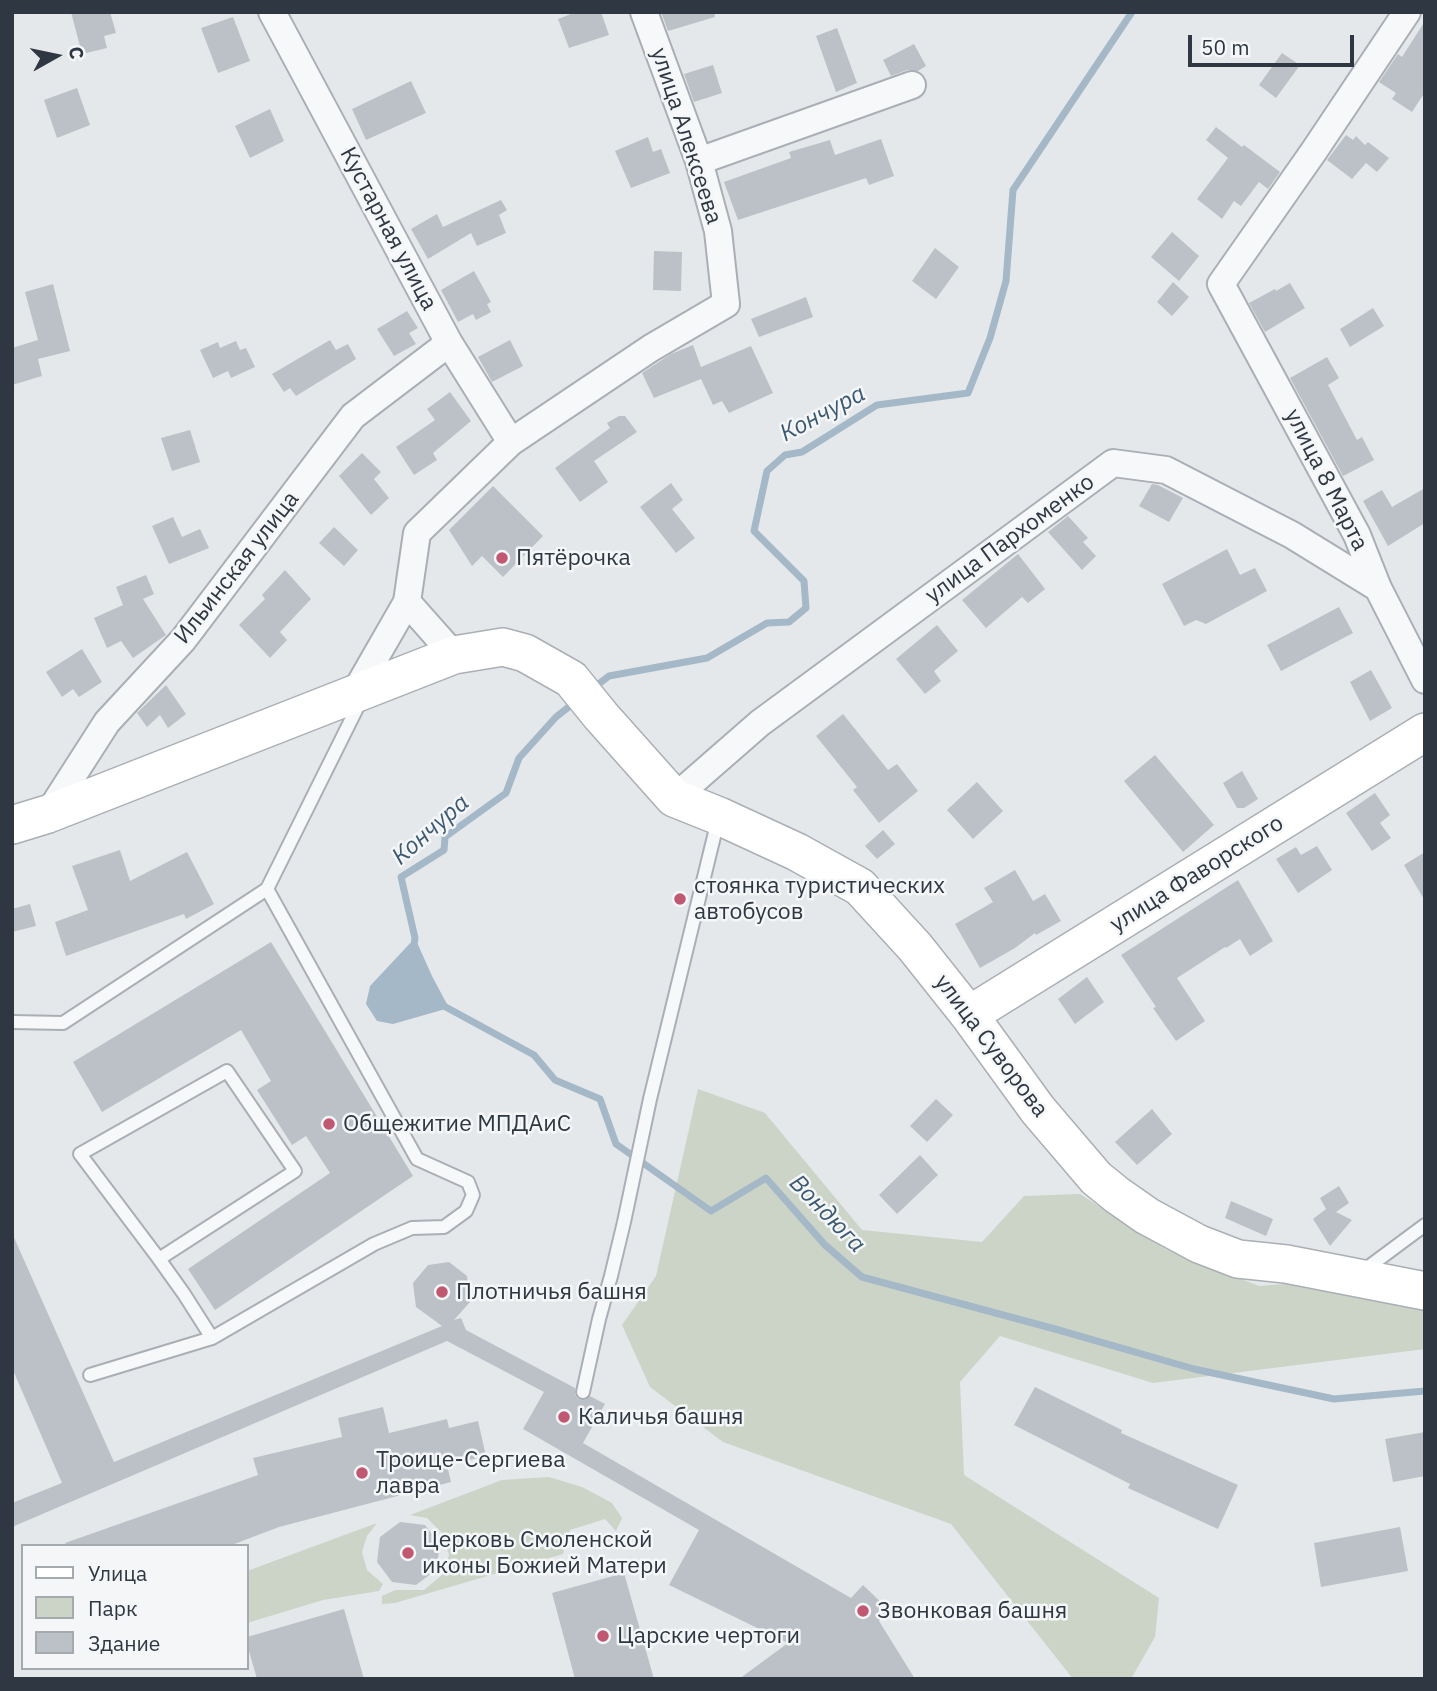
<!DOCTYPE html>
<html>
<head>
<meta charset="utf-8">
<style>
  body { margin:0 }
  #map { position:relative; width:1437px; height:1691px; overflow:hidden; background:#e5e8eb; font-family:"IBM Plex Sans",sans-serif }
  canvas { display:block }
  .frame { position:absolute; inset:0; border:14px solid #2e3742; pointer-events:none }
  .legend { position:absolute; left:21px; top:1544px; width:228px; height:126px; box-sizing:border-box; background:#f4f6f8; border:2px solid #a5aaaf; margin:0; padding:9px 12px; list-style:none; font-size:21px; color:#2e3742 }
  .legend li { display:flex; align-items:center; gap:14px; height:35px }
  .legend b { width:35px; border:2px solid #a5aaaf }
  .north { position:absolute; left:21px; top:21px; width:70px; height:70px; -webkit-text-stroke:5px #f4f6f8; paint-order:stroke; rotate:81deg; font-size:19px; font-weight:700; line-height:28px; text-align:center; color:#2e3742 }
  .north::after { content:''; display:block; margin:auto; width:24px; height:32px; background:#2e3742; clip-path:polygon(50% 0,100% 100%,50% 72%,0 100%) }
  .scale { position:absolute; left:1188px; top:35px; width:166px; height:32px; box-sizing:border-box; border:4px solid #2e3742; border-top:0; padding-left:9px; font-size:21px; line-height:24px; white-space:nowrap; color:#2e3742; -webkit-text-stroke:5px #f4f6f8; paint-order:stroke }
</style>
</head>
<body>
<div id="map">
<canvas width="1437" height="1691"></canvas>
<div class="frame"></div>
<ul class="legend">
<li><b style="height:9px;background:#fff"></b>Улица</li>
<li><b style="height:19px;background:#cbd4c7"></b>Парк</li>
<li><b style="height:19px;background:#bcc1c7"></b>Здание</li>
</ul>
<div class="north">С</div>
<div class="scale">50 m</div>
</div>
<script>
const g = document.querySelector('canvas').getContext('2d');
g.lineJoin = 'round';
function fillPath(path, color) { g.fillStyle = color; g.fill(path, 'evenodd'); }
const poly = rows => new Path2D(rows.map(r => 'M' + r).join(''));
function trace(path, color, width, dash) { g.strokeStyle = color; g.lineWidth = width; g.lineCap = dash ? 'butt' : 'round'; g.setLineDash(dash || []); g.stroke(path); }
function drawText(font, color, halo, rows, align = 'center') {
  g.font = font + ' "IBM Plex Sans",sans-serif'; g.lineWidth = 5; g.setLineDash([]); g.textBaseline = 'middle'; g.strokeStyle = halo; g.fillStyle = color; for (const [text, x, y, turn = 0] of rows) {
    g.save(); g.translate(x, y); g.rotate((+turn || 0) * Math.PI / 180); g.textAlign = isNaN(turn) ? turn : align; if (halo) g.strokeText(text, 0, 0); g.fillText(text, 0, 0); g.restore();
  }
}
fillPath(poly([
  [698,1089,765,1113,862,1230,982,1242,1024,1196,1080,1194,1167,1250,1259,1286,1298,1283,1358,1288,1425,1311,1425,1349,1153,1383,1000,1336,960,1382,964,1475,1159,1598,1155,1637,1131,1679,1073,1679,951,1524,723,1442,650,1387,622,1325,656,1276],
  [549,1477,582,1487,612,1503,622,1518,616,1531,605,1519,570,1530,563,1554,395,1603,382,1604,382,1596,395,1590,424,1590,442,1575,449,1555,443,1534,427,1518,410,1515,502,1480],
  [377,1523,367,1536,362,1552,367,1570,383,1584,379,1591,323,1600,247,1623,247,1571]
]), '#cbd4c7');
fillPath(poly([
  [415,938,432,976,449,1008,393,1024,377,1021,366,1004,370,986]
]), '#a4b8c7');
trace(poly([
  [592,689,609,676,707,658,767,623,789,622,806,608,804,581,754,531,767,471,785,455,802,452,877,405,968,393,990,338,1006,281,1013,190,1132,12],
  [414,945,415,938,401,877,444,850,445,837,506,793,519,758,556,717,575,702],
  [442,1005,534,1055,555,1080,600,1099,616,1144,711,1211,766,1178,825,1245,862,1277,1055,1329,1194,1369,1334,1399,1425,1391]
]), '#a4b8c7', 7);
fillPath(poly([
  [71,12,110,12,116,33,104,36,107,48,82,54],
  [576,12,601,12,609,35,569,48,558,19],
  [661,12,714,12,715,17,668,31],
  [233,17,250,61,218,73,201,28],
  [1425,21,1425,92,1412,112,1392,99,1396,93,1379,82,1398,54,1402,57],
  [837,28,857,83,836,92,816,36],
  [914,44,926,66,918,71,907,70,891,76,883,60],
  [1282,53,1300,65,1276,98,1259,85],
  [713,65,722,93,694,102,684,74],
  [411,81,426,113,366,140,352,109],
  [77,88,90,125,57,138,44,100],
  [270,109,284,141,250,158,235,126],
  [1216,127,1242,147,1244,145,1280,172,1268,189,1259,182,1241,206,1234,201,1222,219,1197,199,1228,158,1206,140],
  [1346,135,1353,140,1356,136,1365,145,1368,142,1389,158,1377,172,1366,163,1352,179,1327,160],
  [648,137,653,152,661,149,670,173,631,188,615,151],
  [881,139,894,176,869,185,866,178,738,220,724,182,791,158,789,152,830,140,835,155],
  [501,200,507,210,499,215,506,233,477,246,471,233,428,259,411,229,437,214,443,227],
  [1172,232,1199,256,1179,281,1151,257],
  [935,248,959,267,936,299,912,281],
  [654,251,682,252,681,291,653,290],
  [474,271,491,302,487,304,491,312,476,320,473,314,458,322,441,290],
  [1173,282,1189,297,1172,316,1157,302],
  [1290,283,1305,308,1265,332,1249,303,1275,289,1276,291],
  [53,284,70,351,38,359,42,376,12,385,12,348,38,340,25,292],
  [806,297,813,317,759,337,751,319],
  [1373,308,1384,326,1350,347,1340,329],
  [407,311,418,328,409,333,416,344,394,356,377,329],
  [330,340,336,350,348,344,356,359,296,396,290,388,284,392,272,374],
  [510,340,523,366,492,382,478,357],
  [236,341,240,350,246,348,255,367,231,378,228,371,213,378,200,350,218,342,220,348],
  [693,345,701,367,751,346,773,393,729,413,722,401,713,405,701,379,654,398,642,373,671,354],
  [1327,357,1339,378,1328,385,1357,440,1362,437,1374,460,1343,476,1290,378],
  [450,392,471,421,433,453,437,460,414,475,396,447,435,420,427,409],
  [619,416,625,416,637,432,594,461,608,482,580,502,555,468,610,428,607,423],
  [190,430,200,462,172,471,161,438],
  [362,453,381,472,374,479,389,498,371,515,339,476],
  [671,483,683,500,672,509,695,538,676,553,640,507],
  [1152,484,1158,485,1183,498,1169,522,1139,506],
  [493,486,543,536,503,577,482,556,472,566,449,530],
  [1425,488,1425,523,1388,546,1363,501,1382,490,1392,507],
  [1068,516,1088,538,1083,542,1096,556,1082,570,1048,532],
  [173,517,182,537,200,529,209,548,169,564,152,526],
  [334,527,358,550,344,566,319,543],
  [1227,549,1240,575,1255,568,1267,591,1206,624,1196,620,1184,626,1162,584],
  [1018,554,1045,589,1028,603,1022,597,986,628,962,600],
  [285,570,311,599,280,632,287,640,270,658,239,625,265,599,262,595],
  [146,575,154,594,143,599,166,635,133,658,121,641,107,648,94,618,123,605,116,587],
  [1339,607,1353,633,1281,671,1267,645],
  [937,625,958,651,934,671,941,681,925,694,896,659],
  [82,649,102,682,79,697,73,689,62,697,46,672],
  [1371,670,1392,708,1370,721,1350,682],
  [166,685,186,714,168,728,160,715,147,727,137,713],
  [843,714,888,770,897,764,918,791,879,823,853,790,857,787,816,736],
  [1155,755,1214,825,1183,852,1124,781],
  [1242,771,1258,799,1244,808,1237,808,1223,783],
  [977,782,1003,811,973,839,947,810],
  [1375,793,1390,815,1380,823,1391,838,1372,851,1346,813],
  [883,830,895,844,877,859,865,846],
  [1317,846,1332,870,1298,893,1276,859,1296,847,1301,855],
  [120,850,130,881,187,852,214,904,186,919,184,914,66,956,55,922,88,910,72,866],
  [1425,852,1425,901,1404,865],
  [1015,870,1033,901,1045,894,1061,921,1036,935,1035,933,1015,948,980,968,955,924,993,902,984,888],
  [1238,880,1273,941,1250,956,1240,939,1226,948,1225,947,1177,978,1205,1021,1176,1041,1153,1008,1156,1007,1121,955],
  [30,904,36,926,12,932,12,909],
  [271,942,413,1176,215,1310,188,1269,330,1173,306,1136,292,1145,257,1090,271,1081,241,1030,102,1112,73,1062],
  [1087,977,1104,1002,1075,1024,1058,999],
  [936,1099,953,1115,927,1142,910,1126],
  [1152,1109,1172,1134,1137,1165,1115,1142],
  [920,1155,938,1175,897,1214,879,1195],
  [1339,1186,1349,1203,1336,1212,1352,1220,1330,1246,1313,1219,1326,1209,1320,1198],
  [1231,1201,1273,1219,1266,1236,1225,1218],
  [12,1233,114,1462,442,1326,416,1307,413,1283,428,1265,449,1262,467,1276,470,1302,454,1320,461,1318,466,1330,575,1388,575,1394,578,1399,585,1400,590,1396,605,1404,583,1443,851,1598,863,1585,889,1610,879,1621,915,1679,739,1679,788,1643,669,1585,699,1530,523,1429,544,1392,447,1341,12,1527,12,1503,62,1483,12,1368],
  [1035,1387,1122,1430,1121,1433,1238,1485,1218,1529,1128,1488,1130,1484,1014,1425],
  [383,1407,389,1433,447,1419,449,1428,478,1421,486,1456,447,1465,451,1482,279,1527,229,1546,66,1546,65,1543,258,1475,253,1458,342,1437,338,1418],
  [1425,1432,1425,1476,1393,1482,1385,1439],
  [400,1522,425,1525,440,1545,436,1570,416,1585,392,1582,377,1562,380,1537],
  [1400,1527,1408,1571,1321,1587,1314,1543],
  [624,1573,654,1679,575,1679,552,1593],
  [344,1609,364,1679,257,1679,247,1644,247,1637]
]), '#bcc1c7');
const lane = poly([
  [12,1022,63,1023,267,889,361,700],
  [159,1259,80,1154,227,1071,295,1171,159,1259,184,1294,212,1338],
  [1363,1271,1425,1225],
  [90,1375,212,1338,374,1244,412,1228,444,1227,466,1211,473,1195,468,1182,417,1159,267,889],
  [583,1392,599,1319,611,1276,624,1222,650,1099,718,820]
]);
const street = poly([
  [272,12,449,343,511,442],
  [1407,12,1314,151,1221,284,1357,535,1378,588,1425,680],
  [699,161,912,85],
  [407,602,454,655],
  [353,696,407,602,417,533,511,442,651,348,726,304,718,231,699,161,644,12],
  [674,798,760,723,1113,463,1166,470,1292,535,1378,588],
  [48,814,107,722,183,640,353,416,449,343]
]);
const secondary = poly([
  [12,825,48,814,454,655,503,647,525,653,571,679,601,716,674,798,719,816,797,852,860,887,915,947,969,1015,1038,1110,1096,1178,1117,1195,1147,1216,1199,1244,1238,1259,1286,1264,1425,1291],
  [969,1015,1425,732]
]);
trace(lane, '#aaafb5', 16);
trace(street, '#aaafb5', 30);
trace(secondary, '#aaafb5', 40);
trace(lane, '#f7f8fa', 12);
trace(street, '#f7f8fa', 26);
trace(secondary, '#fff', 37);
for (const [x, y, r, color] of [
  [502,558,7,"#c15872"],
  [680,899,7,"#c15872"],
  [329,1124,7,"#c15872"],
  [442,1292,7,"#c15872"],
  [564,1417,7,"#c15872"],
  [362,1473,7,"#c15872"],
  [408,1553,7,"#c15872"],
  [863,1611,7,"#c15872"],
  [603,1636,7,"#c15872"]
]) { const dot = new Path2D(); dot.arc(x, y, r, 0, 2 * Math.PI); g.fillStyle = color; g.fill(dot); trace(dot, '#f4f6f8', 2.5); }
drawText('23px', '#2e3742', '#f4f6f8', [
  ["улица Алексеева",686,136,72],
  ["Кустарная улица",388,229,62],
  ["улица 8 Марта",1326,480,63],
  ["улица Пархоменко",1010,539,-36],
  ["Ильинская улица",237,568,-52],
  ["улица Фаворского",1197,874,-32],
  ["улица Суворова",991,1046,53]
]);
drawText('23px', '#2e3742', '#f4f6f8', [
  ["Пятёрочка",516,558],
  ["стоянка туристических",694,886],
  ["автобусов",694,912],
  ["Общежитие МПДАиС",343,1124],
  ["Плотничья башня",456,1292],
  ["Каличья башня",578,1417],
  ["Троице-Сергиева",376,1460],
  ["лавра",376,1486],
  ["Церковь Смоленской",422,1540],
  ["иконы Божией Матери",422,1566],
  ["Звонковая башня",877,1611],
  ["Царские чертоги",617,1636]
], 'left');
drawText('italic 24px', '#3c5972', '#f4f6f8', [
  ["Кончура",823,414,-28],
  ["Кончура",431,830,-41],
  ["Вондюга",827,1214,46]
]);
</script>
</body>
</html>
